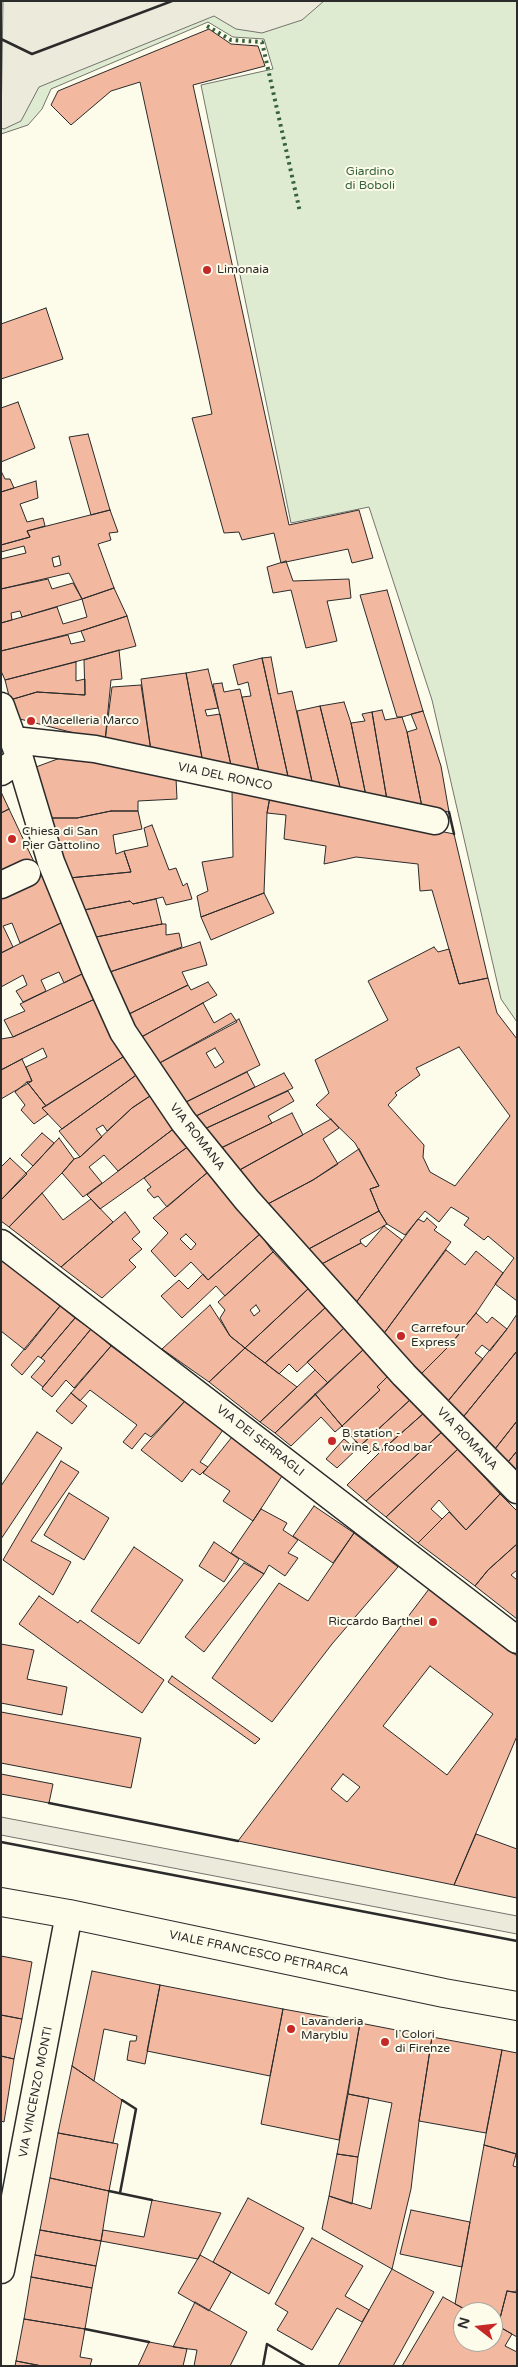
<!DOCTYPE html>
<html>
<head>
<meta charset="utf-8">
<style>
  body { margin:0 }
  #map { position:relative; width:518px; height:2367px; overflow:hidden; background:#fdfbea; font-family:"Varela Round",sans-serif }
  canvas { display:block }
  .frame { position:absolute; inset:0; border:2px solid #2b2b2b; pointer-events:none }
  .north { position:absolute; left:453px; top:2302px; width:50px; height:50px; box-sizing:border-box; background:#fdfbea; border:1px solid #a9a89e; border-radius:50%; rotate:286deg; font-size:14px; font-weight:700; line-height:20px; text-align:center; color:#2b2b2b }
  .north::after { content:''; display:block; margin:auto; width:18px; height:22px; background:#c62828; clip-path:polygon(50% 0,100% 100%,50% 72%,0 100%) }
</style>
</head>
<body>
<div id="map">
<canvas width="518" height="2367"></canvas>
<div class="frame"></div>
<div class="north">N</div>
</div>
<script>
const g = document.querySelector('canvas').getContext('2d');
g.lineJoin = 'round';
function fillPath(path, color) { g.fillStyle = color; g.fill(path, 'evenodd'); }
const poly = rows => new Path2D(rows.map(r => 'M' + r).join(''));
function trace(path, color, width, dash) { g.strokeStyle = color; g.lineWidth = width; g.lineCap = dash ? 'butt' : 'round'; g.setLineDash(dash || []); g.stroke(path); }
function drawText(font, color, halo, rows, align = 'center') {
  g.font = font + ' "Varela Round",sans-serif'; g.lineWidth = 4; g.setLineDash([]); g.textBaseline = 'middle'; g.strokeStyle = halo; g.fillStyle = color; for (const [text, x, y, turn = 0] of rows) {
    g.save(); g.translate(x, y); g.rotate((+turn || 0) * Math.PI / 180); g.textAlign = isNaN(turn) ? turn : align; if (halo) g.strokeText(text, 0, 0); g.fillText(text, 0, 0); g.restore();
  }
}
const green = poly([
  [1,1,517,1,517,1022,501,999,432,700,369,507,291,523,201,85,273,69,264,39,233,37,208,22,51,89,42,109,28,125,1,134,1,1]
]);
fillPath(green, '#deebd1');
trace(green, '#74746e', 1);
const parking = poly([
  [3,1,324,1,302,20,262,33,236,29,214,16,39,87,21,121,4,129,1,128,3,1],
  [1,1817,517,1916,517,1934,1,1835,1,1817]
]);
fillPath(parking, '#eceadb');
trace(parking, '#74746e', 1);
const building = poly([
  [209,29,231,44,258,46,265,66,193,85,289,525,359,510,373,558,352,563,348,549,281,563,274,533,242,540,239,532,224,533,192,418,212,414,140,82,111,91,71,125,51,105,58,91,209,29],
  [46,308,63,359,1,379,1,324,46,308],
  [18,402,35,448,1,462,1,408,18,402],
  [88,434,110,510,91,515,69,437,88,434],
  [1,471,5,479,10,479,14,488,1,492,1,471],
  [36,481,38,498,20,504,27,522,43,518,45,526,27,531,30,537,1,545,1,492,36,481],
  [110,510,118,532,109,533,111,540,98,544,114,588,82,599,69,573,1,589,1,559,26,553,24,546,1,552,1,545,30,537,27,531,110,510],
  [59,556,61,565,54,567,52,558,59,556],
  [286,561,293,581,349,579,351,598,327,601,337,641,306,648,291,590,273,593,267,567,286,561],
  [48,579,52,589,73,583,82,599,22,617,20,611,11,613,12,620,1,623,1,589,48,579],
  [114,588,127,616,81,631,1,651,1,623,57,607,63,624,87,617,82,599,114,588],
  [387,590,423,711,402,717,397,717,360,595,387,590],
  [127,616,136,646,5,680,1,671,1,651,68,635,71,644,85,641,81,631,127,616],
  [119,650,122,679,111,680,105,741,16,718,10,700,37,692,85,695,84,660,119,650],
  [271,657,278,694,292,691,313,786,289,781,262,658,271,657],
  [262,658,289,781,260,776,242,697,251,696,248,682,238,685,233,665,262,658],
  [76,662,76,681,85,679,85,695,37,692,10,700,5,680,76,662],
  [208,669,218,708,205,710,207,716,220,714,232,770,203,763,186,673,208,669],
  [186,673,203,763,151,751,141,679,186,673],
  [222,683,224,692,240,689,260,776,232,770,213,684,222,683],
  [141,685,151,751,105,741,112,687,141,685],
  [344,702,351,723,366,796,341,791,320,706,344,702],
  [320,706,341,791,313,786,297,711,320,706],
  [382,710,385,720,402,717,407,732,422,807,387,800,372,712,382,710],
  [423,711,441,766,449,812,422,807,407,732,417,729,411,714,423,711],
  [372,712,387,800,366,796,351,723,365,721,362,714,372,712],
  [71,754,176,778,177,799,138,801,138,811,111,811,77,818,51,818,36,767,71,754],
  [232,789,270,797,267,813,264,893,201,917,197,896,208,891,202,862,233,857,232,789],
  [2,794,9,809,1,813,1,795,2,794],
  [270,797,454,834,488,978,459,984,432,890,420,891,418,864,356,857,324,864,326,846,284,839,286,815,267,813,270,797],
  [9,809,35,864,1,880,1,813,9,809],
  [111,811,138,811,142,829,113,835,116,854,124,851,131,872,69,878,51,818,77,818,111,811],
  [152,825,169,870,176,868,183,886,187,883,192,899,166,905,163,897,133,904,130,901,79,911,69,878,131,872,124,851,148,846,144,828,152,825],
  [45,871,65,921,20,943,12,923,3,926,13,947,1,953,1,892,45,871],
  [264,893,274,913,211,940,201,917,264,893],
  [156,899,162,924,91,938,79,911,130,901,133,904,156,899],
  [65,921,86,972,64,983,59,972,41,980,46,991,23,1002,16,991,27,985,23,975,1,987,1,953,65,921],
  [162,924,166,924,166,935,179,933,182,947,104,974,91,938,162,924],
  [200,942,207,965,182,972,188,985,125,1016,104,974,200,942],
  [434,947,438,952,449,949,459,984,488,978,497,1013,517,1039,517,1301,495,1284,514,1258,488,1236,484,1240,464,1225,469,1218,451,1207,439,1222,425,1211,405,1235,387,1224,379,1211,370,1189,379,1186,355,1143,316,1105,329,1093,315,1060,388,1020,368,981,434,947],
  [459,1047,510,1116,455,1186,430,1172,423,1157,424,1145,388,1105,397,1095,395,1093,420,1075,416,1068,459,1047],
  [86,972,97,998,13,1037,4,1020,25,1011,20,1004,86,972],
  [208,982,217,995,136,1040,125,1016,188,985,191,990,208,982],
  [97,998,126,1055,46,1106,27,1082,32,1081,26,1067,47,1057,43,1048,1,1070,1,1039,13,1037,97,998],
  [203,1003,214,1023,231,1013,237,1022,154,1066,136,1040,203,1003],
  [239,1019,260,1065,180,1105,154,1066,239,1019],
  [215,1048,224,1062,215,1068,206,1053,215,1048],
  [126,1055,139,1073,62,1129,42,1108,126,1055],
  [22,1059,32,1081,1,1099,1,1070,22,1059],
  [247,1072,255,1087,190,1119,180,1105,247,1072],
  [139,1073,153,1094,132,1108,107,1131,103,1125,96,1129,102,1137,80,1157,59,1131,139,1073],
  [284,1073,293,1088,200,1131,190,1119,284,1073],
  [27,1082,46,1106,42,1108,48,1114,34,1124,21,1110,25,1105,15,1092,27,1082],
  [288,1091,294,1101,268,1116,272,1123,217,1150,200,1131,288,1091],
  [153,1094,176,1127,118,1171,104,1155,89,1167,102,1183,83,1197,62,1173,74,1159,80,1157,132,1108,153,1094],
  [292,1113,303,1135,236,1172,217,1150,292,1113],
  [331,1119,339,1128,323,1139,338,1164,313,1180,264,1206,236,1172,331,1119],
  [176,1127,189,1146,100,1209,91,1199,87,1195,176,1127],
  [42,1133,54,1143,33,1166,21,1155,42,1133],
  [59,1138,74,1159,62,1173,9,1227,1,1221,1,1200,59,1138],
  [189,1146,208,1172,167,1207,158,1196,154,1198,147,1190,151,1187,144,1178,189,1146],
  [359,1149,379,1186,370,1189,379,1211,305,1251,264,1206,313,1180,359,1149],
  [10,1158,27,1174,1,1200,1,1167,10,1158],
  [208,1172,260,1234,208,1280,191,1262,175,1277,151,1251,168,1233,153,1218,208,1172],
  [186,1234,196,1244,191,1250,180,1239,186,1234],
  [42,1193,63,1220,91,1199,113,1222,61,1267,9,1227,42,1193],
  [379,1211,387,1224,360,1240,361,1243,318,1266,305,1251,379,1211],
  [125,1212,140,1232,132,1239,142,1249,129,1260,136,1267,102,1298,61,1267,125,1212],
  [427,1218,437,1227,434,1230,451,1242,382,1336,355,1304,418,1219,424,1222,427,1218],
  [384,1226,402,1240,355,1304,318,1266,361,1243,366,1247,384,1226],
  [260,1234,273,1252,225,1296,216,1286,182,1318,161,1296,179,1280,188,1289,203,1274,208,1280,260,1234],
  [446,1250,465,1265,476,1251,503,1273,476,1313,450,1345,421,1374,382,1336,446,1250],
  [273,1252,308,1289,245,1348,230,1336,220,1318,225,1310,218,1302,273,1252],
  [256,1305,260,1311,254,1316,250,1310,256,1305],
  [1,1259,60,1306,25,1350,1,1331,1,1259],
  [308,1289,325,1308,265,1363,245,1348,308,1289],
  [210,1305,230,1336,245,1348,209,1382,162,1349,210,1305],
  [60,1306,75,1318,41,1358,38,1356,22,1375,11,1365,60,1306],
  [325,1308,344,1328,297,1372,289,1364,279,1374,265,1363,325,1308],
  [476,1313,487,1323,492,1317,507,1329,490,1351,482,1345,475,1353,483,1359,448,1401,421,1374,450,1345,476,1313],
  [517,1314,517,1351,464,1416,448,1401,507,1329,517,1314],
  [75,1318,91,1329,43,1387,31,1377,45,1361,41,1358,75,1318],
  [344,1328,364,1349,328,1383,307,1362,344,1328],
  [91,1329,111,1346,74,1388,66,1380,52,1397,42,1389,43,1387,91,1329],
  [111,1346,185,1401,151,1437,145,1433,132,1449,123,1442,137,1425,90,1390,80,1401,71,1393,111,1346],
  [245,1348,297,1387,260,1422,209,1382,245,1348],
  [364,1349,389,1375,377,1387,380,1390,342,1426,315,1394,364,1349],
  [517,1351,517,1421,495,1449,464,1416,517,1351],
  [315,1370,328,1383,275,1433,260,1422,315,1370],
  [389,1375,411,1399,360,1446,342,1426,380,1390,377,1387,389,1375],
  [71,1393,87,1406,72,1424,56,1411,71,1393],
  [315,1394,342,1426,335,1432,321,1417,291,1446,275,1433,315,1394],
  [411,1399,424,1413,381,1451,376,1446,368,1454,360,1446,411,1399],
  [185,1401,223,1430,200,1462,208,1467,200,1475,192,1469,182,1482,141,1450,185,1401],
  [424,1413,442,1432,366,1501,347,1485,381,1451,424,1413],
  [517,1421,517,1451,508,1462,495,1449,517,1421],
  [37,1432,62,1448,1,1539,1,1486,37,1432],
  [442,1432,458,1449,386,1517,366,1501,442,1432],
  [232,1437,282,1476,253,1521,223,1501,230,1491,203,1473,232,1437],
  [344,1439,351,1445,356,1441,360,1446,337,1468,326,1459,344,1439],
  [458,1449,500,1494,466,1530,439,1500,431,1509,442,1519,418,1543,386,1517,458,1449],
  [517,1451,517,1470,508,1462,517,1451],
  [61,1461,79,1472,31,1541,71,1562,53,1595,3,1560,61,1461],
  [69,1493,109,1518,84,1560,44,1535,69,1493],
  [500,1494,517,1511,517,1544,488,1570,475,1586,418,1543,449,1512,466,1530,500,1494],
  [314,1506,354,1533,333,1563,293,1536,314,1506],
  [261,1509,287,1523,283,1530,298,1540,288,1553,298,1558,285,1576,269,1565,264,1574,231,1553,261,1509],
  [354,1533,398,1567,332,1644,272,1722,212,1678,279,1583,308,1601,354,1533],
  [214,1542,239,1559,224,1582,199,1566,214,1542],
  [517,1544,517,1570,511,1575,517,1580,517,1619,475,1586,488,1570,517,1544],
  [134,1547,183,1580,139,1644,91,1611,134,1547],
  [244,1563,264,1574,204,1652,185,1637,244,1563],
  [429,1589,517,1656,517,1736,454,1885,238,1841,429,1589],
  [430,1666,493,1714,447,1775,383,1726,430,1666],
  [343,1774,360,1787,347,1802,331,1789,343,1774],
  [39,1596,78,1623,80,1620,164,1680,142,1713,19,1624,39,1596],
  [1,1644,34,1650,27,1679,67,1687,62,1715,1,1703,1,1644],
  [172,1676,260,1739,255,1744,168,1682,172,1676],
  [1,1712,141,1738,131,1788,1,1763,1,1712],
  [1,1774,53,1784,49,1803,1,1794,1,1774],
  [476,1834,517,1849,517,1898,454,1885,476,1834],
  [1,1956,32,1962,22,2019,1,2015,1,1956],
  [92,1971,160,1985,145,2064,127,2060,130,2041,136,2041,137,2036,104,2029,94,2081,72,2066,92,1971],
  [160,1985,283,2009,270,2076,147,2051,160,1985],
  [283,2009,360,2023,339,2140,261,2124,283,2009],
  [1,2015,22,2019,14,2059,1,2056,1,2015],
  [360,2023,432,2037,419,2121,411,2189,392,2269,322,2229,329,2196,371,2209,392,2103,348,2094,360,2023],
  [432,2037,502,2050,486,2133,419,2121,432,2037],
  [502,2050,517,2053,517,2154,484,2145,502,2050],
  [1,2056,14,2059,4,2122,1,2121,1,2056],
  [72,2066,122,2100,113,2143,58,2133,72,2066],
  [348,2094,369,2098,358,2157,337,2154,348,2094],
  [58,2133,118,2144,109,2191,50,2178,58,2133],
  [484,2145,516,2154,513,2166,517,2167,517,2287,516,2292,507,2291,498,2326,493,2323,493,2312,470,2312,455,2304,484,2145],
  [337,2154,358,2157,352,2204,329,2196,337,2154],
  [50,2178,109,2191,101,2241,40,2230,50,2178],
  [248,2198,304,2228,269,2294,213,2262,248,2198],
  [152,2200,221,2213,198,2259,101,2241,103,2230,144,2237,152,2200],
  [411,2210,470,2222,462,2267,400,2254,411,2210],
  [40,2230,101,2241,96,2266,35,2255,40,2230],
  [312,2238,363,2266,345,2296,369,2310,362,2322,337,2308,312,2350,277,2330,288,2312,275,2304,312,2238],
  [35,2255,96,2266,92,2288,31,2277,35,2255],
  [200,2255,231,2272,209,2311,178,2293,200,2255],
  [392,2269,434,2292,393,2366,338,2366,392,2269],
  [31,2277,92,2288,85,2329,24,2319,31,2277],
  [507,2291,517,2293,517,2337,498,2326,507,2291],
  [443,2297,470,2312,463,2312,463,2342,493,2342,493,2323,512,2334,505,2346,517,2352,517,2366,402,2366,443,2297],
  [195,2302,247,2332,230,2366,194,2366,197,2350,173,2347,195,2302],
  [24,2319,85,2329,80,2357,92,2359,90,2366,42,2366,16,2361,24,2319],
  [149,2342,187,2349,183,2366,138,2366,149,2342],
  [16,2361,42,2366,15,2366,16,2361]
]);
fillPath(building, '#f2b8a0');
trace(building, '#2b2b2b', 1);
const minor = poly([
  [1,706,20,759,51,862,96,972,123,1032,183,1121,247,1200,404,1375,517,1490],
  [14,740,95,749,435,821],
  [1,772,20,759],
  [1,885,27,873],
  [1,1243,517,1640],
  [1,2270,69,1914]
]);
const primary = poly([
  [1,1902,69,1914,444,1993,517,2006]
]);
trace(minor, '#2b2b2b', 29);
trace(primary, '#2b2b2b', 30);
trace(minor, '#fdfbea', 26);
trace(primary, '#fdfbea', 28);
trace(poly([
  [207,26,231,40,262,42,300,212]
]), '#34623c', 4, [2.5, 4]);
trace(poly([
  [1,39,32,54,172,1],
  [449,812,454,834],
  [49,1803,238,1841],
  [1,1842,517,1941],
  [109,2191,152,2200],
  [120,2193,136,2109,122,2100],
  [85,2329,149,2342],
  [263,2366,267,2344,305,2366]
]), '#2b2b2b', 2.5);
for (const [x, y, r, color] of [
  [207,270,5,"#c62828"],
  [31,721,5,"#c62828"],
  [12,839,5,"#c62828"],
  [401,1336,5,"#c62828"],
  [332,1441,5,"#c62828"],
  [433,1622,5,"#c62828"],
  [291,2029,5,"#c62828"],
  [385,2042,5,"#c62828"]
]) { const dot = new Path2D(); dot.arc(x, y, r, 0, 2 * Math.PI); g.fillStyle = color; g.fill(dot); trace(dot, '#fdfbea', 2); }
drawText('12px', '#34623c', '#fdfbea', [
  ["Giardino",370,172],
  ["di Boboli",370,186]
]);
drawText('12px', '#2b2b2b', '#fdfbea', [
  ["Limonaia",217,270],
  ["Macelleria Marco",41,721],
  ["Chiesa di San",22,832],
  ["Pier Gattolino",22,846],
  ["Carrefour",411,1329],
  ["Express",411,1343],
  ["B station -",342,1434],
  ["wine & food bar",342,1448],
  ["Riccardo Barthel",423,1622,"right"],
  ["Lavanderia",301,2022],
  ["Maryblu",301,2036],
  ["I Colori",395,2035],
  ["di Firenze",395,2049]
], 'left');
drawText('12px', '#2b2b2b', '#fdfbea', [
  ["VIA DEL RONCO",225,777,12],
  ["VIA ROMANA",197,1137,52],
  ["VIA ROMANA",467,1439,46],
  ["VIA DEI SERRAGLI",260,1441,38],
  ["VIALE FRANCESCO PETRARCA",259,1954,12],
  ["VIA VINCENZO MONTI",36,2092,-79]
]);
</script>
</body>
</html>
